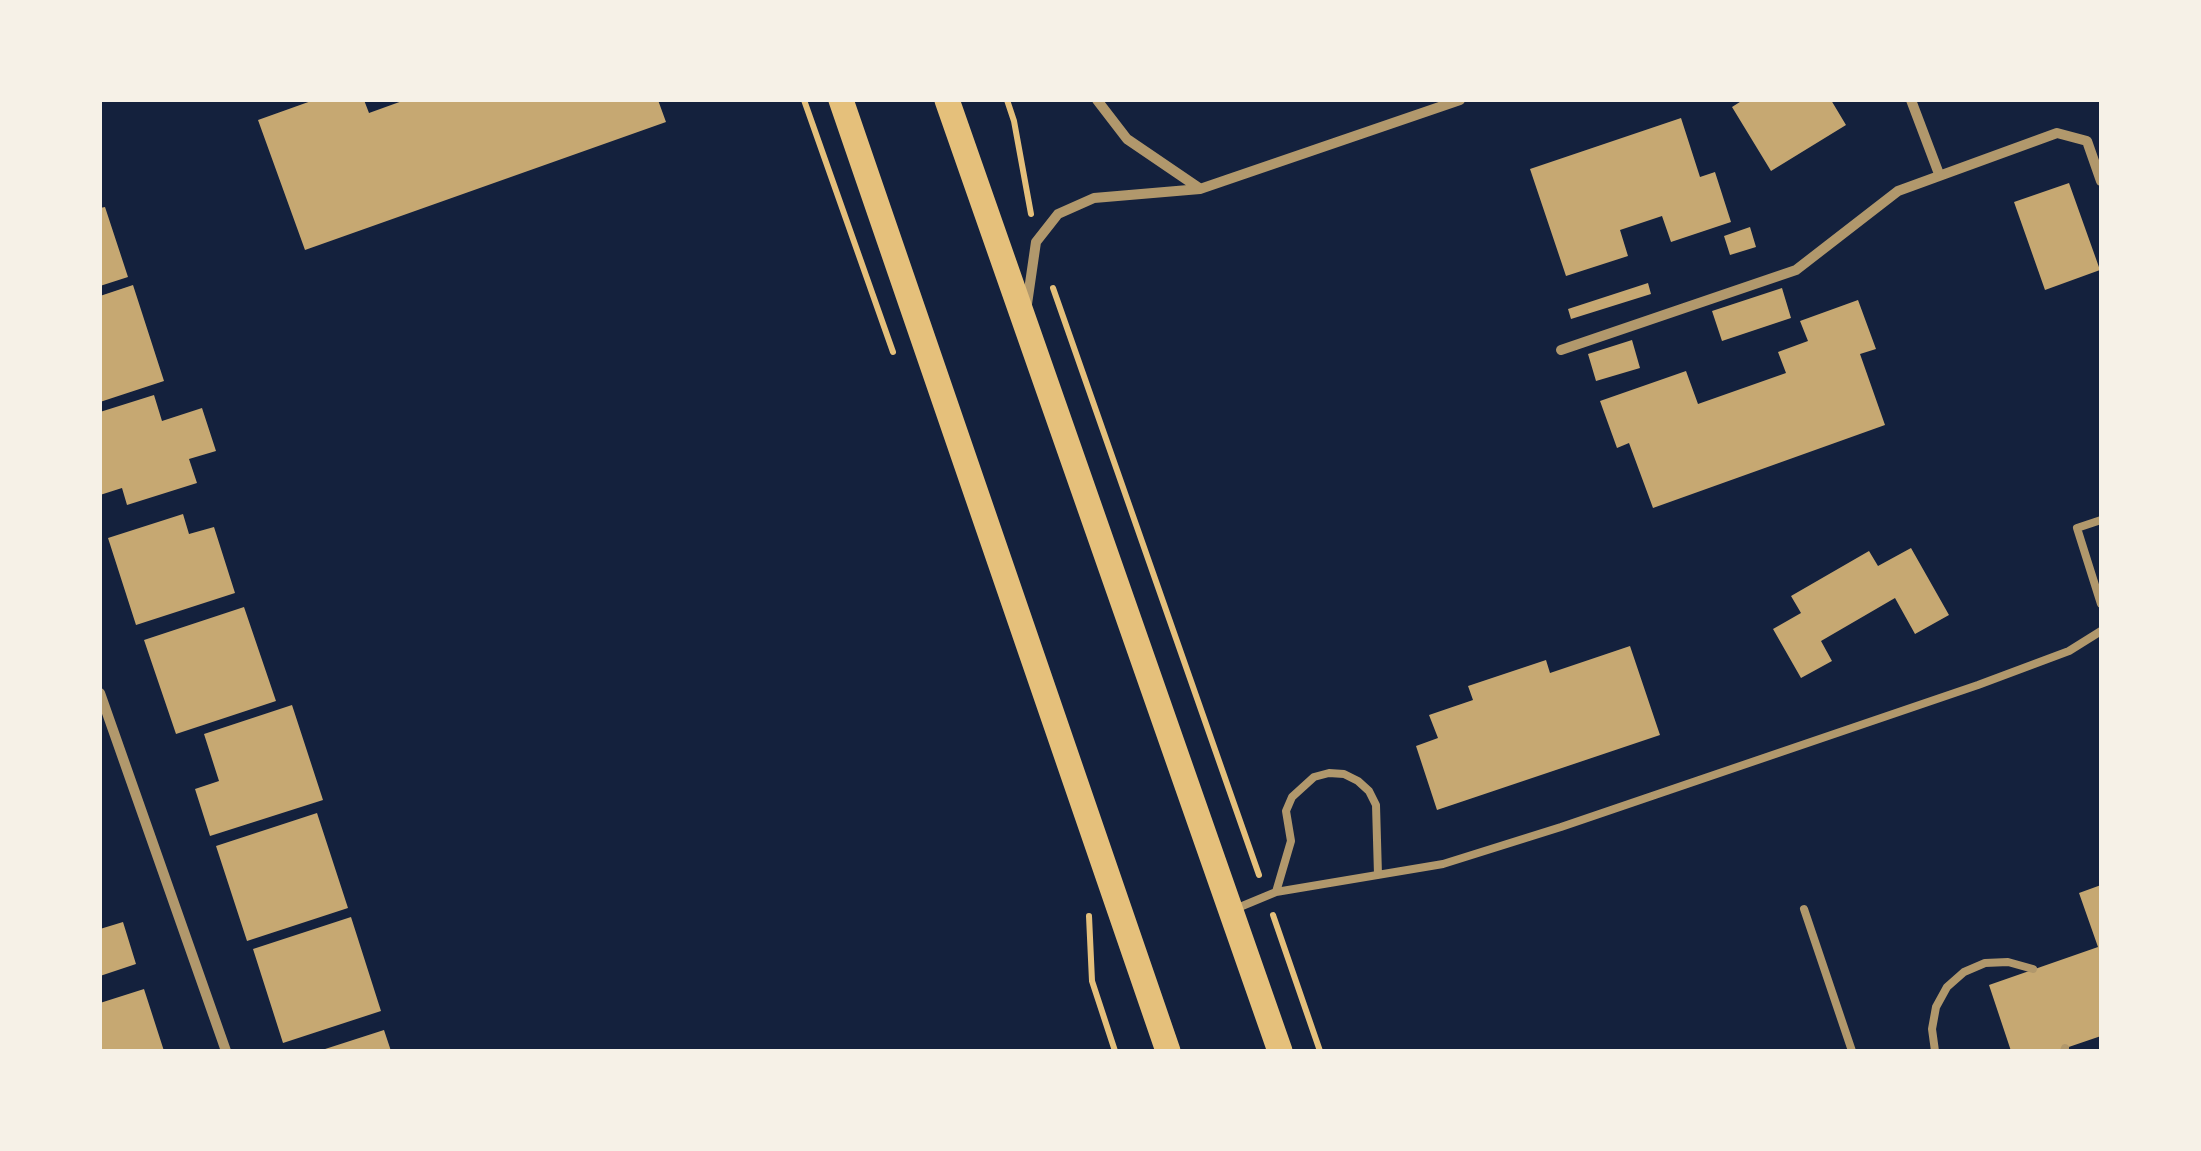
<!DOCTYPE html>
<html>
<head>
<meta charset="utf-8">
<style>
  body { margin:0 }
  #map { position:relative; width:2201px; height:1151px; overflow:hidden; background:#14213d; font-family:Bitter,serif }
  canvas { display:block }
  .frame { position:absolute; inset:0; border:102px solid #f6f1e7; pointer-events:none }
</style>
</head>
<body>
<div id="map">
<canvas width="2201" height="1151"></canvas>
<div class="frame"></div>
</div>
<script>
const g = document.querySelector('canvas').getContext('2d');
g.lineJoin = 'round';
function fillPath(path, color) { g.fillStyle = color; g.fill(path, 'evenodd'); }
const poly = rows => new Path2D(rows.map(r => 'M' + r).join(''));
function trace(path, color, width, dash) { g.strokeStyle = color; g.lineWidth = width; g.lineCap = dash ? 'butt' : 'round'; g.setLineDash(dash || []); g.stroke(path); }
fillPath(poly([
  [314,100,364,100,369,113,405,100,658,100,666,122,305,250,258,120],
  [1743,100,1831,100,1846,125,1771,171,1732,107],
  [1681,118,1700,177,1715,172,1731,222,1671,242,1662,216,1620,230,1628,256,1566,276,1530,169],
  [2069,183,2100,270,2045,290,2014,202],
  [105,207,128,277,100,286,100,208],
  [1750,227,1756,247,1730,255,1724,236],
  [1648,283,1651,294,1571,319,1568,309],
  [133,285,164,381,100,402,100,296],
  [1782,288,1791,318,1722,341,1712,311],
  [1858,300,1876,349,1860,354,1885,425,1653,508,1629,443,1617,448,1600,401,1686,371,1698,404,1786,373,1778,352,1808,341,1800,321],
  [1632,340,1640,368,1596,381,1588,354],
  [154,395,162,421,202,408,216,451,189,459,197,483,127,505,122,488,100,495,100,412],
  [183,514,189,534,214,527,235,593,136,625,108,538],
  [1911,548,1949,615,1915,634,1895,598,1821,641,1832,661,1801,678,1773,629,1801,613,1791,596,1869,551,1878,566],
  [244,607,276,701,176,734,144,640],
  [1630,646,1660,735,1437,810,1416,746,1438,738,1429,715,1473,700,1468,686,1546,660,1550,673],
  [292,705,323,800,210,836,195,789,219,781,204,734],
  [317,813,348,908,247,941,216,846],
  [2101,885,2101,1036,2057,1051,2011,1051,1989,985,2098,947,2079,893],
  [351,917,381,1011,283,1043,253,949],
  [123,922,136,964,100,976,100,929],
  [144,989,164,1051,100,1051,100,1003],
  [384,1030,391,1051,322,1051,322,1050]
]), '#c6a872');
trace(poly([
  [804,100,893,352],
  [1007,100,1014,121,1031,214],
  [1053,288,1259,875],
  [1273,915,1320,1051],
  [1089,916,1092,981,1115,1051]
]), '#e5c07b', 6);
trace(poly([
  [2101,520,2077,528,2101,604],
  [1276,892,1291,841,1286,811,1292,797,1314,777,1329,773,1344,774,1358,781,1369,791,1376,805,1378,875],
  [1235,909,1276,892,1443,864,1561,827,1978,685,2069,651,2101,631],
  [1804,909,1852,1051],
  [1935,1051,1932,1029,1936,1007,1947,987,1964,972,1985,963,2008,962,2033,969],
  [2064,1051,2065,1048]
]), '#b1986c', 8);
trace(poly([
  [1097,100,1127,139,1199,188],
  [1911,100,1939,174],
  [1027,304,1036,242,1058,214,1094,198,1200,189,1460,100],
  [1561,350,1796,270,1898,191,2057,133,2087,141,2101,181],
  [100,693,226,1051]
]), '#b1986c', 10);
trace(poly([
  [841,100,1168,1051],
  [947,100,1280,1051]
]), '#e5c07b', 25);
</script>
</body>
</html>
